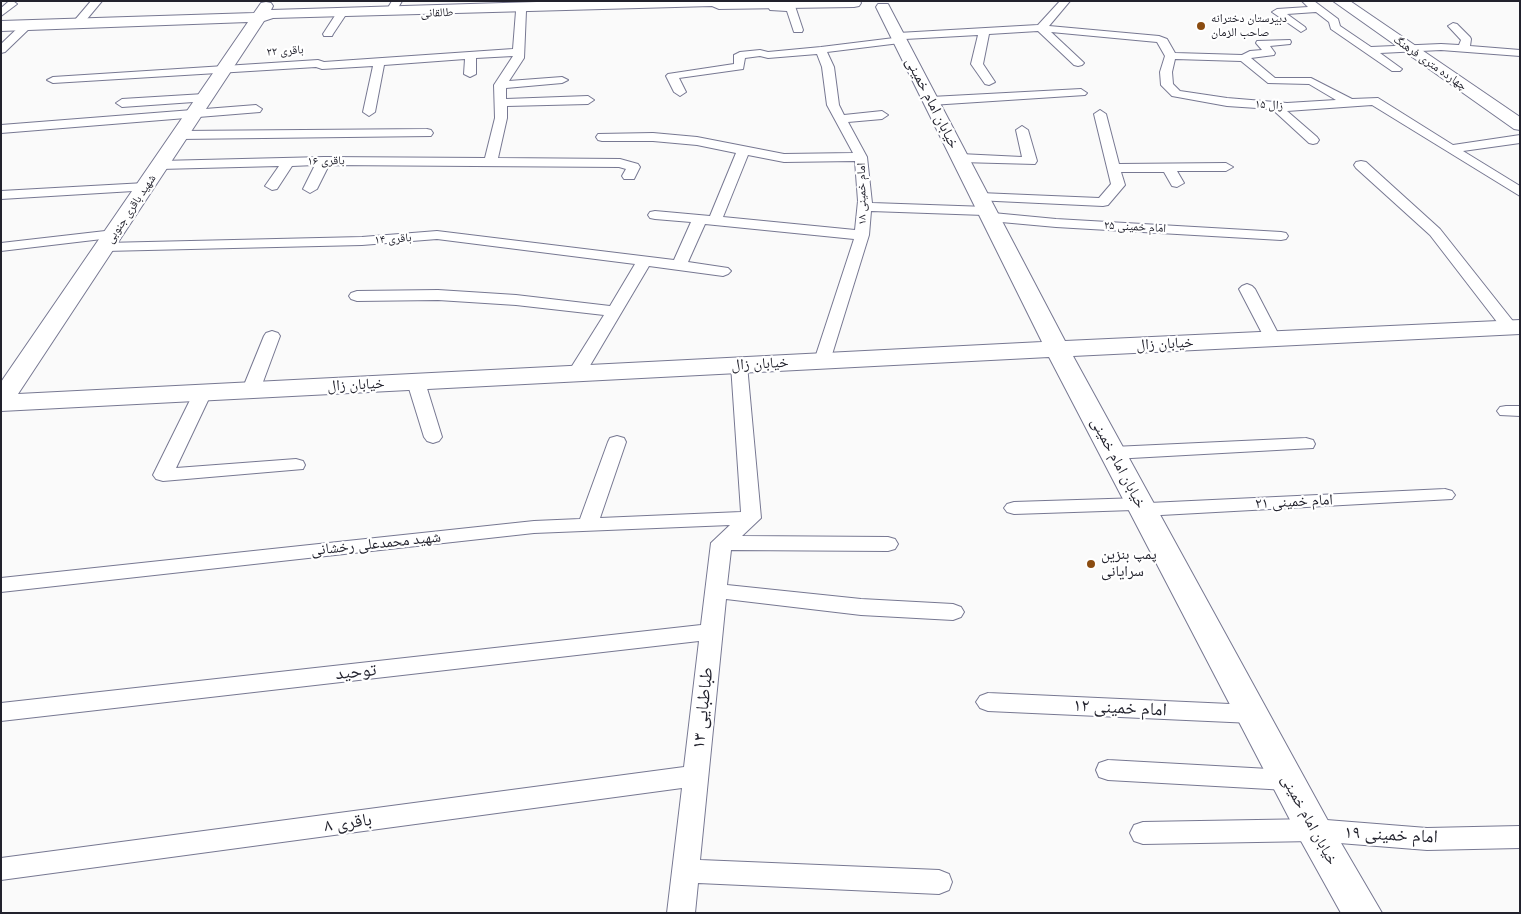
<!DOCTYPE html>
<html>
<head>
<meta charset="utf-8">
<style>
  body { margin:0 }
  #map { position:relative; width:1521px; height:914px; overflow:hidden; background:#fafafa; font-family:Karla,sans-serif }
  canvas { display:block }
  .frame { position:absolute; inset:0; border:2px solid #22222d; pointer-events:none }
</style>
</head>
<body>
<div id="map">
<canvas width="1521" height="914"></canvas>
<div class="frame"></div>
</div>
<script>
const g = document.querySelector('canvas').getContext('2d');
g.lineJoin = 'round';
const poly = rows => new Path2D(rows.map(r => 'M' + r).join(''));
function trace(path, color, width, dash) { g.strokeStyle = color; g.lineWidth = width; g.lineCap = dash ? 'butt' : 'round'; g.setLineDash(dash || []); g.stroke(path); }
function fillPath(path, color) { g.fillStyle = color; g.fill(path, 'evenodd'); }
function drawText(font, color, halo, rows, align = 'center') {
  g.font = font + ' Karla,"Noto Naskh Arabic",sans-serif'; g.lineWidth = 4.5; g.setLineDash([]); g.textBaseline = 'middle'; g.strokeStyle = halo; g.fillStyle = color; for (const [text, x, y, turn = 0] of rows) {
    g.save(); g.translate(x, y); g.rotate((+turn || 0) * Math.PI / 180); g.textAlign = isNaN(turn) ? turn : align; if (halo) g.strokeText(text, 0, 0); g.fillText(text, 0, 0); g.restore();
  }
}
const street = poly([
  [91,1,102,1,82,25,74,25,73,23,74,21,91,1],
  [392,1,402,1,395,13,391,14,386,11,392,1],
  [767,1,775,1,777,5,795,6,803,30,802,32,794,32,787,11,770,10,766,3,767,1],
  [1060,1,1070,1,1049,26,1159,36,1167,39,1175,53,1242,55,1250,51,1262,50,1256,43,1257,41,1290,40,1291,42,1290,44,1270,46,1275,53,1274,55,1251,58,1275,78,1311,78,1352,99,1378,98,1453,145,1520,135,1520,143,1463,151,1520,186,1520,196,1372,105,1287,111,1317,137,1319,140,1317,143,1313,144,1309,143,1272,109,1227,106,1172,96,1161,85,1160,72,1165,56,1157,42,1051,32,1082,61,1084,63,1082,65,1078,66,1074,65,1038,31,989,34,983,64,995,82,989,85,985,84,971,64,978,35,905,39,904,42,900,43,827,52,834,67,839,105,844,115,882,111,888,115,882,119,848,122,867,157,872,203,987,207,992,208,994,211,993,213,1056,219,1281,232,1286,233,1288,236,1286,239,1281,240,1056,227,990,221,985,220,983,217,984,215,871,211,869,235,830,361,828,365,822,366,816,365,814,361,854,239,705,224,688,262,728,268,731,271,728,274,723,276,649,266,585,374,582,378,576,379,570,378,567,374,604,315,516,305,438,300,357,301,351,299,349,296,351,293,357,291,438,290,516,295,610,306,635,264,437,239,362,245,105,251,100,250,98,247,100,244,105,243,362,237,437,231,674,260,691,222,655,219,650,218,648,215,650,212,655,211,710,216,736,153,697,145,653,141,602,141,598,140,596,137,598,134,653,133,697,137,784,154,853,153,827,105,822,67,817,54,768,58,760,56,745,58,743,69,679,78,686,92,680,96,674,92,666,76,668,74,734,64,734,55,740,52,760,50,768,52,821,47,894,38,894,34,898,33,1038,25,1060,1],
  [1175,59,1241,61,1268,83,1309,84,1336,100,1287,103,1227,98,1180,91,1173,84,1172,72,1175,59],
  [748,155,784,162,855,161,858,201,855,230,723,217,748,155],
  [1302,1,1314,1,1338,19,1340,26,1371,47,1441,44,1459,45,1461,40,1448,26,1453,23,1457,24,1470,37,1471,39,1470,46,1520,50,1520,56,1441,50,1380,53,1402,69,1400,71,1392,71,1331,29,1329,22,1316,12,1287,14,1305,27,1306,29,1301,32,1272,12,1277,9,1308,7,1302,1],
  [8,2,13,1,17,4,1,16,1,8,8,2],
  [521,8,526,11,524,58,509,81,562,77,568,80,562,83,506,88,506,99,588,96,594,100,588,104,507,106,507,118,498,158,620,159,638,164,640,167,634,179,624,179,622,176,626,169,619,167,329,165,317,189,310,193,303,189,315,165,292,166,277,189,272,190,265,186,279,166,160,169,153,165,160,161,324,157,485,158,495,118,494,85,513,56,476,58,476,74,470,77,464,74,465,59,384,65,375,112,369,116,363,112,373,66,322,69,316,67,53,83,47,80,53,77,318,60,324,62,513,49,516,11,521,8],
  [340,13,345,16,333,34,332,36,324,36,323,34,336,14,340,13],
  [27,22,32,25,31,27,5,52,1,53,1,44,23,23,27,22],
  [1081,89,1087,93,1085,95,931,105,925,101,931,97,1081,89],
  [204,94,210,98,208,101,122,107,116,103,122,99,204,94],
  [256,105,262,109,260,112,1,133,1,125,256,105],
  [1100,110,1106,114,1119,164,1226,163,1233,167,1226,171,1177,171,1184,183,1177,187,1172,186,1164,172,1121,172,1125,185,1108,205,1103,206,975,200,973,197,980,193,1099,198,1111,184,1094,114,1100,110],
  [1022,126,1028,130,1037,161,1035,164,960,162,954,158,960,154,1022,157,1016,130,1022,126],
  [427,129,431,130,433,133,431,136,180,139,174,135,180,131,427,129],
  [1361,161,1366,162,1440,229,1516,325,1518,328,1516,331,1504,331,1430,235,1356,168,1354,165,1356,162,1361,161],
  [145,183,152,187,150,190,1,199,1,191,145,183],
  [114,230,119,231,121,234,119,237,1,251,1,243,114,230],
  [1247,284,1252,286,1255,289,1281,339,1279,342,1267,342,1265,339,1239,289,1242,286,1247,284],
  [272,331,278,333,280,336,260,390,257,394,251,395,245,394,242,390,264,336,266,333,272,331],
  [739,360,745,361,747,365,761,518,742,536,888,537,895,539,898,544,895,549,888,551,731,550,727,585,861,599,953,604,961,607,964,612,961,617,953,620,861,615,726,599,700,860,939,870,949,874,952,882,949,890,939,894,698,883,695,913,667,913,682,788,1,880,1,858,684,767,699,641,1,721,1,703,701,625,711,543,730,525,534,533,1,592,1,578,534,521,580,519,608,442,610,438,617,436,624,438,626,442,600,518,741,512,731,365,733,361,739,360],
  [416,377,422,378,425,382,442,437,439,441,433,443,427,441,424,437,407,382,410,378,416,377],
  [203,387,209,388,212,392,176,468,296,459,303,461,305,465,303,469,163,481,156,479,153,475,194,392,197,388,203,387],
  [1506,406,1520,406,1520,416,1500,415,1497,411,1500,407,1506,406],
  [1306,438,1313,440,1315,444,1313,448,1113,459,1106,457,1104,453,1106,449,1113,447,1306,438],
  [1445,489,1452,491,1455,495,1452,499,1143,516,1136,514,1133,510,1014,514,1007,512,1004,508,1007,504,1014,502,1140,498,1147,500,1149,503,1445,489],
  [988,693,1252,705,1260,708,1264,714,1260,720,1252,723,988,711,980,708,976,702,980,696,988,693],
  [1108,760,1287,770,1296,773,1299,780,1296,787,1287,790,1108,780,1099,777,1096,770,1099,763,1108,760],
  [1314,819,1427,828,1520,826,1520,848,1427,850,1314,841,1143,844,1134,841,1130,833,1134,825,1143,822,1314,819]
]);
const secondary = poly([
  [570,1,860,1,861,3,859,6,854,7,719,9,712,6,273,18,264,21,18,394,1042,342,876,7,878,4,888,4,1065,341,1520,320,1520,334,1073,356,1327,819,1382,913,1341,913,1301,841,1049,357,1,411,1,382,248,22,1,31,1,21,254,13,261,3,266,2,271,3,273,6,271,10,570,1],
  [1333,1,1350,1,1520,117,1520,130,1514,129,1333,1]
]);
trace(street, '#777892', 2);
trace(secondary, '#777892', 2);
fillPath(street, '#fff');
fillPath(secondary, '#fff');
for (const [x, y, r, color] of [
  [1201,26,5,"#8b4c11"],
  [1091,564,5,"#8b4c11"]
]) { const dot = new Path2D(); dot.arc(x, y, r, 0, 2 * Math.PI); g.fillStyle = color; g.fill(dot); trace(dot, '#fff', 2); }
drawText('12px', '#22222d', '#fff', [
  ["طالقانی",437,13,-2],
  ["باقری ۲۲",285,51,-4],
  ["چهارده متری فرهنگ",1430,63,35],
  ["زال ۱۵",1269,105,4],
  ["باقری ۱۶",326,161,-1],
  ["امام خمینی ۱۸",862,194,-91],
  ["شهید باقری جنوبی",131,209,-56],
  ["امام خمینی ۲۵",1135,227,3],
  ["باقری ۱۴",393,239,-4]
]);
drawText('12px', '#22222d', '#fff', [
  ["دبیرستان دخترانه",1211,19],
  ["صاحب الزمان",1211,33]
], 'left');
drawText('15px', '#22222d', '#fff', [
  ["خیابان امام خمینی",932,103,63],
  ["خیابان زال",1165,344,-3],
  ["خیابان زال",760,364,-3],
  ["خیابان زال",356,385,-3],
  ["خیابان امام خمینی",1118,463,62],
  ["امام خمینی ۲۱",1294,502,-3],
  ["شهید محمدعلی رخشانی",376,544,-6],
  ["خیابان امام خمینی",1309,820,61]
]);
drawText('15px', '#22222d', '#fff', [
  ["پمپ بنزین",1101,555],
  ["سرایانی",1101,572]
], 'left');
drawText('18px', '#22222d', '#fff', [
  ["توحید",356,672,-6],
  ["طباطبایی ۱۳",703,708,-84],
  ["امام خمینی ۱۲",1120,708,3],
  ["باقری ۸",348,823,-8],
  ["امام خمینی ۱۹",1391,835,3]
]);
</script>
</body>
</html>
